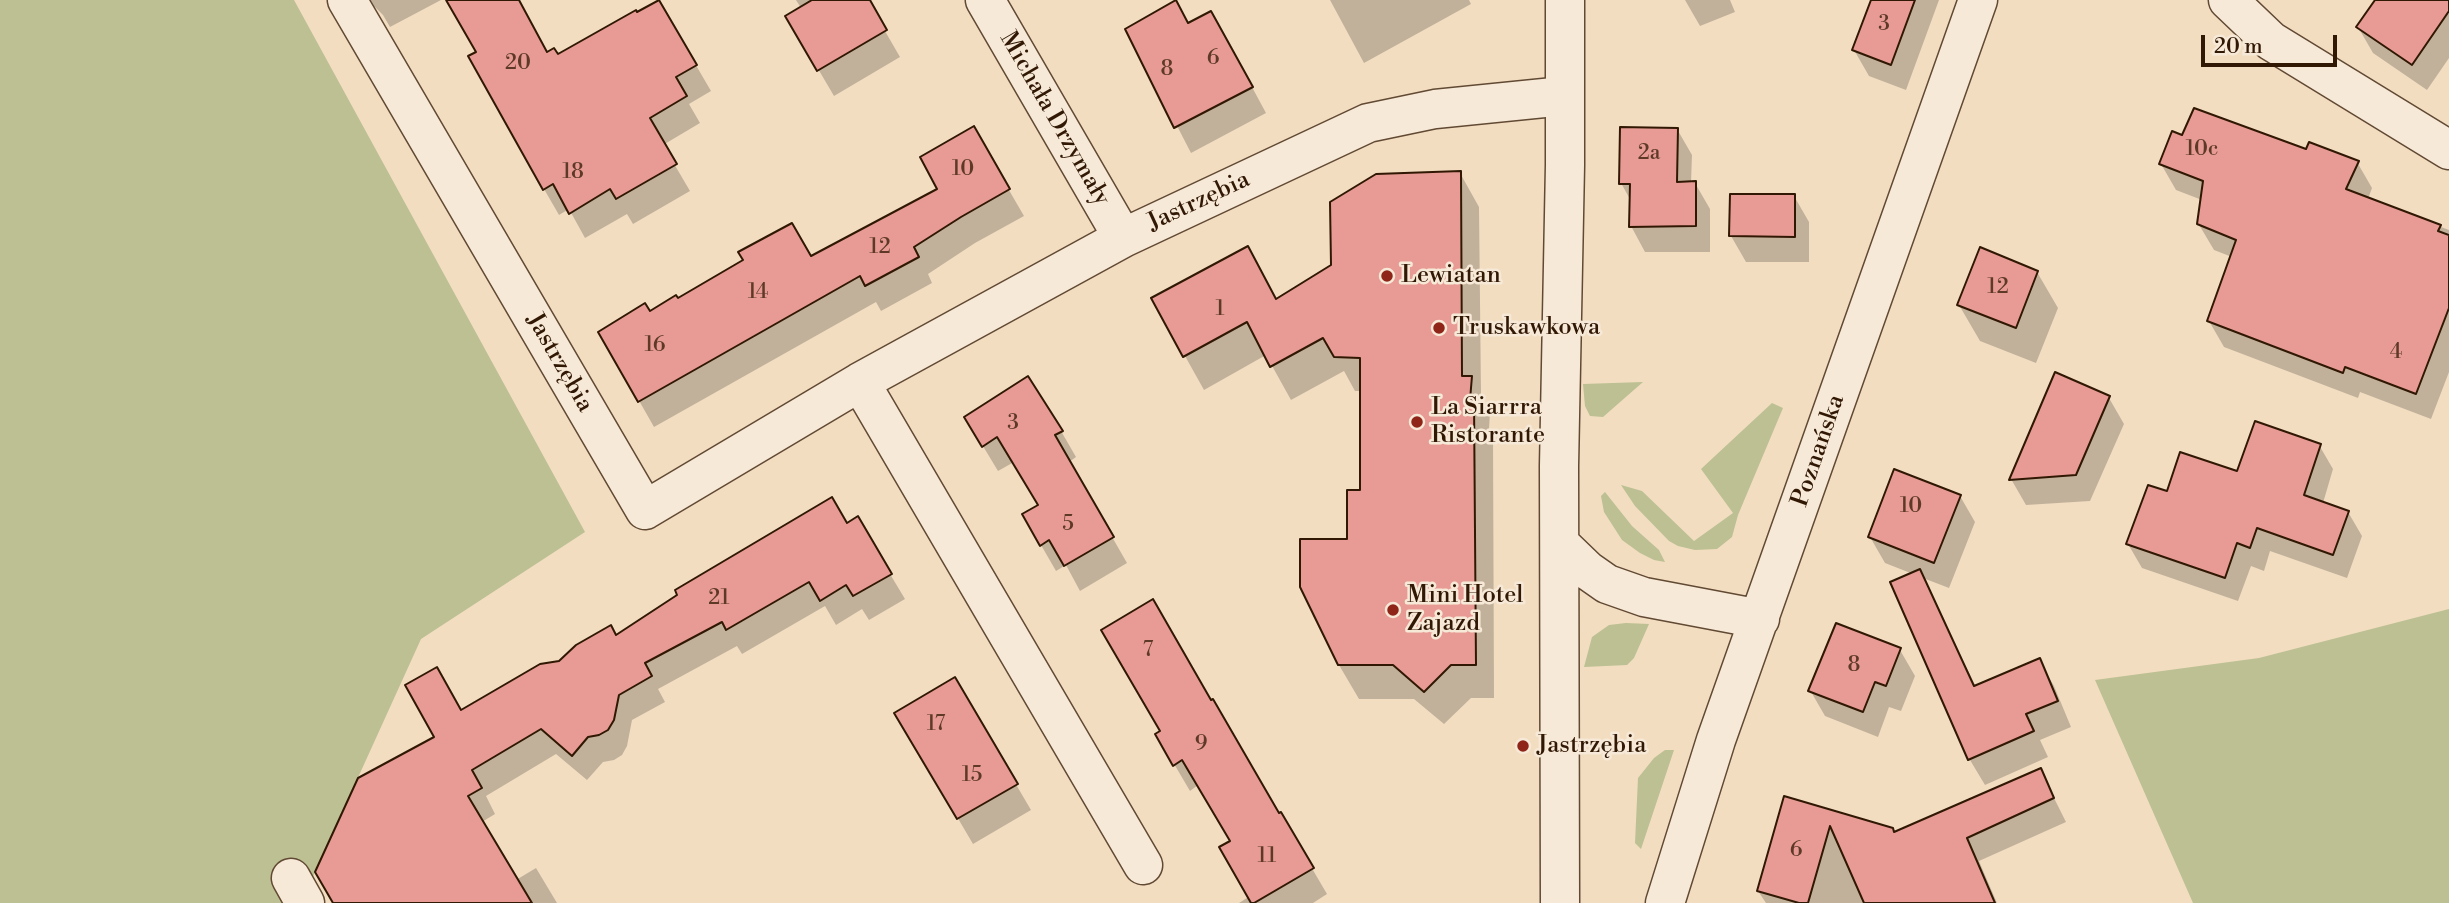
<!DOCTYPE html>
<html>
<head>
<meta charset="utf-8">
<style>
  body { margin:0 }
  #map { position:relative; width:2449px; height:903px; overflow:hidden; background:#f2ddc1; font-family:"Libre Bodoni",serif }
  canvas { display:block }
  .scale { position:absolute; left:2201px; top:35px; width:136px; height:32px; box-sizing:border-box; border:4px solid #311804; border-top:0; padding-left:9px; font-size:21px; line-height:24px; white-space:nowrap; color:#311804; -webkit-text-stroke:5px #f7e9d7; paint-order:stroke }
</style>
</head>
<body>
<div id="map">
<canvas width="2449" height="903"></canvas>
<div class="scale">20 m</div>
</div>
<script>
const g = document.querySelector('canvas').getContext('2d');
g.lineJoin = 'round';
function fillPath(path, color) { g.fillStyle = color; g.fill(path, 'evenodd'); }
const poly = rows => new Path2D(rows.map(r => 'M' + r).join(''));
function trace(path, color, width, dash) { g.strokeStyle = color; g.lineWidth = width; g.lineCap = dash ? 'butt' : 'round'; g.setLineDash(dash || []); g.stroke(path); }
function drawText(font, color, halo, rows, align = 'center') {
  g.font = font + ' "Libre Bodoni",serif'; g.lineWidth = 5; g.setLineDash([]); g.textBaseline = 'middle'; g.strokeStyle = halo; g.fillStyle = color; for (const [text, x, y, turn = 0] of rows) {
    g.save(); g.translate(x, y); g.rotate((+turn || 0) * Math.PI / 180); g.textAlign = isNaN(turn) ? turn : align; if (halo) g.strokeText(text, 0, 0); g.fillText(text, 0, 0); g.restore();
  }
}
fillPath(poly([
  [0,0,294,0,585,532,421,639,301,903,0,903],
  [1643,382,1603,417,1590,416,1585,406,1583,384],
  [1772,403,1783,408,1738,515,1732,537,1717,549,1695,550,1678,546,1669,541,1635,506,1621,485,1642,491,1694,541,1733,513,1701,469],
  [1605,492,1632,526,1659,550,1665,562,1654,560,1640,553,1622,540,1604,512,1601,496],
  [2449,609,2449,903,2193,903,2095,680,2259,658],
  [1626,623,1649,624,1634,658,1627,665,1584,667,1592,637,1609,625],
  [1665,750,1674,750,1641,849,1635,843,1638,778,1654,758]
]), '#bcc092');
fillPath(poly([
  [365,0,441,0,390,27,383,15,375,7,368,5],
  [448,0,512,0,547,54,557,56,659,2,711,91,689,104,700,123,663,145,690,191,633,224,627,214,585,238,569,209,559,215,544,189,478,52],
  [796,0,867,0,900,57,834,96,787,16,801,8],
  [1330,0,1469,0,1471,4,1364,63],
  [1685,0,1730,0,1735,12,1700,26],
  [1873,0,1939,0,1906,90,1869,76,1854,50],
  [2377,0,2430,0,2449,14,2449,58,2427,90,2373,53,2358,27],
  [1188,25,1226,39,1266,113,1191,153,1127,29],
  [973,128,1024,216,975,243,928,274,932,283,881,311,876,302,654,427,600,332,677,301,810,258,940,190],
  [1677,129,1692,155,1691,183,1695,183,1710,209,1710,252,1645,252,1631,226,1631,201,1621,183],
  [2183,137,2307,151,2357,162,2372,188,2368,199,2449,230,2449,372,2431,419,2360,392,2358,398,2224,347,2209,321,2232,257,2214,250,2198,223,2202,200,2176,190,2161,164],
  [1460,173,1479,207,1481,395,1490,412,1489,429,1493,435,1494,698,1471,698,1444,724,1414,699,1359,699,1339,665,1349,541,1361,492,1362,391,1355,391,1344,371,1291,400,1266,355,1204,390,1185,356,1333,266],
  [1731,196,1794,196,1809,222,1809,262,1746,262,1731,236],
  [2037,272,2058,308,2036,363,1980,341,1959,305],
  [2109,398,2124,424,2090,501,2026,505,2011,479],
  [966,418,1061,431,1076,457,1069,462,1127,563,1080,591,1066,565,1056,571,1041,545,1040,506,1014,462,998,471],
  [2319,445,2333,469,2323,503,2348,512,2362,536,2347,578,2270,551,2264,571,2251,566,2238,601,2142,568,2128,544,2168,493,2238,474],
  [1960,496,1975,522,1949,588,1923,578,1976,687,2039,660,2054,686,2071,727,2040,740,2048,757,1985,785,1970,760,1892,583,1913,574,1885,563,1870,537],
  [857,519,905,599,869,620,862,609,836,625,825,606,742,654,737,646,658,689,665,702,632,720,627,746,622,755,614,760,603,762,587,780,556,754,486,796,495,814,482,822,516,880,536,868,557,903,335,903,436,738,461,712],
  [1900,650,1915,676,1901,711,1889,707,1878,737,1825,716,1810,690],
  [954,679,1031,810,973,844,896,713],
  [1157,735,1280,814,1327,894,1313,903,1239,903,1250,896,1232,842,1198,785,1190,791],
  [2040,770,2066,822,1979,861,1997,903,1766,903,1758,891,1785,799,1894,834]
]), '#0003');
const building = poly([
  [446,0,519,0,547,52,554,48,558,54,636,10,637,12,659,0,697,65,676,77,687,96,650,118,677,164,616,199,610,189,569,214,553,184,543,190,468,56,476,52,446,0],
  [812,0,870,0,887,30,817,71,785,16,812,0],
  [1176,0,1188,23,1211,11,1253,87,1174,128,1125,29,1176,0],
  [1871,0,1915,0,1891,65,1852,50,1871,0],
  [2375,0,2449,0,2449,11,2412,65,2356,27,2375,0],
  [2194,108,2306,149,2309,142,2359,161,2346,189,2441,225,2438,231,2449,235,2449,308,2416,394,2345,367,2343,373,2207,321,2236,240,2197,224,2203,181,2159,164,2172,131,2182,135,2194,108],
  [974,126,1010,189,961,217,914,247,919,257,865,286,860,276,638,402,598,332,645,303,650,311,676,295,678,298,743,260,738,252,792,223,811,256,937,189,920,157,974,126],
  [1620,127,1678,128,1677,182,1696,181,1696,226,1629,227,1630,184,1619,184,1620,127],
  [1461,171,1462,376,1472,376,1470,400,1474,400,1476,665,1451,665,1424,692,1393,665,1338,665,1300,587,1300,539,1347,539,1347,490,1360,490,1360,358,1334,357,1323,338,1270,367,1247,322,1183,357,1151,298,1248,246,1276,299,1331,265,1330,202,1376,174,1461,171],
  [1730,194,1795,194,1795,237,1729,236,1730,194],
  [1980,247,2038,271,2016,328,1957,305,1980,247],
  [2055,372,2110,396,2076,475,2009,480,2055,372],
  [1028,376,1063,431,1055,435,1114,537,1064,566,1049,540,1040,546,1022,514,1038,505,997,437,982,447,964,417,1028,376],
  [2255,421,2321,444,2304,495,2349,511,2333,555,2257,528,2250,548,2237,543,2225,578,2126,544,2148,485,2167,491,2180,452,2237,471,2255,421],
  [1894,469,1961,495,1934,563,1868,537,1894,469],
  [832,497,847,523,858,516,892,574,853,596,846,585,820,601,809,582,726,630,722,622,645,663,652,676,619,695,614,720,608,730,599,735,588,737,572,756,541,729,472,770,482,788,468,796,532,903,333,903,315,872,358,778,434,737,405,685,437,667,461,710,540,664,559,661,576,645,611,625,616,635,677,595,675,590,832,497],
  [1920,569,1974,686,2040,658,2058,701,2026,714,2034,731,1968,760,1890,582,1920,569],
  [1153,599,1211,700,1213,699,1279,813,1281,812,1314,868,1254,903,1251,903,1219,847,1230,841,1182,760,1173,766,1155,734,1160,731,1101,630,1153,599],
  [1836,623,1901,648,1886,686,1875,682,1863,712,1808,691,1836,623],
  [955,677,1018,784,957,819,894,713,955,677],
  [2041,768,2054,798,1967,838,1995,903,1864,903,1830,826,1808,903,1799,903,1757,891,1784,796,1893,828,1894,832,2041,768]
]);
fillPath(building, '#e79b94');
trace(building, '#311804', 2);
const minor = poly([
  [347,0,645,510,860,382,1123,238,1368,123,1435,109,1564,96],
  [985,0,1123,238],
  [2228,0,2271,41,2449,150],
  [860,382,1143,865],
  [291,878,305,903]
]);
const tertiary = poly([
  [1560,544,1587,570,1607,584,1644,597,1760,619],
  [1560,903,1559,466,1565,165,1565,0],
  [1665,903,1716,740,1978,0]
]);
trace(minor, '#614933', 41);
trace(tertiary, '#614933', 41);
trace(minor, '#f7e9d7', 38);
trace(tertiary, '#f7e9d7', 38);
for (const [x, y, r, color] of [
  [1387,276,7,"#8f2418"],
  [1439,328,7,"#8f2418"],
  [1417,422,7,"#8f2418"],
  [1393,610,7,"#8f2418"],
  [1523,746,7,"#8f2418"]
]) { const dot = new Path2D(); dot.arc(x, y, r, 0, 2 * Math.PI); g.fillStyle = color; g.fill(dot); trace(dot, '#f7e9d7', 2.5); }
drawText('21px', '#5e3928', null, [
  ["3",1884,25],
  ["6",1213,59],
  ["20",518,64],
  ["8",1167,70],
  ["10c",2202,150],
  ["2a",1649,154],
  ["10",963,170],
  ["18",573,173],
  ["12",880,248],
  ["12",1998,288],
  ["14",758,293],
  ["1",1220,310],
  ["16",655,346],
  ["4",2396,353],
  ["3",1013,424],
  ["10",1911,507],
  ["5",1068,525],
  ["21",719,599],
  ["7",1148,651],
  ["8",1854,666],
  ["17",936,725],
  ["9",1201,745],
  ["15",972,776],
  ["6",1796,851],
  ["11",1267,857]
]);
drawText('24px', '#311804', '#f7e9d7', [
  ["Michała Drzymały",1054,119,60],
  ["Jastrzębia",1199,202,-25],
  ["Jastrzębia",559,363,60],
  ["Poznańska",1819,451,-71]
]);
drawText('24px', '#311804', '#f7e9d7', [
  ["Lewiatan",1401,276],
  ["Truskawkowa",1453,328],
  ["La Siarrra",1431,408],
  ["Ristorante",1431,436],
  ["Mini Hotel",1407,596],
  ["Zajazd",1407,624],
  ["Jastrzębia",1537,746]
], 'left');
</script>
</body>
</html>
